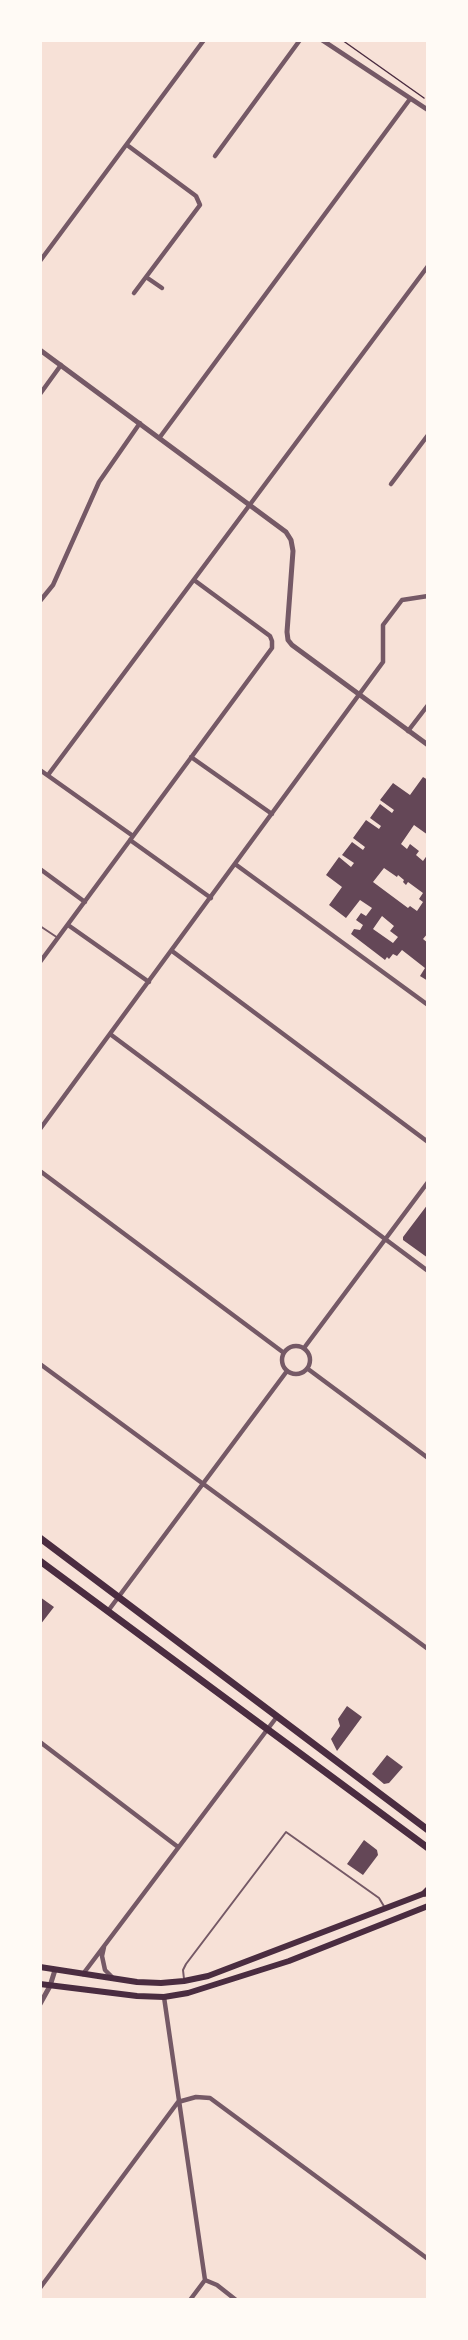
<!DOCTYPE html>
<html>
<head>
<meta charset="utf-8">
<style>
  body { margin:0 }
  #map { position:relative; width:468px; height:2340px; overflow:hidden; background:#f7e1d7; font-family:"Public Sans",sans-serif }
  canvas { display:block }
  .frame { position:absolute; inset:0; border:42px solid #fffaf5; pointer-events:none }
</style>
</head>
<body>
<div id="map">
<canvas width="468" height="2340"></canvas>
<div class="frame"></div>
</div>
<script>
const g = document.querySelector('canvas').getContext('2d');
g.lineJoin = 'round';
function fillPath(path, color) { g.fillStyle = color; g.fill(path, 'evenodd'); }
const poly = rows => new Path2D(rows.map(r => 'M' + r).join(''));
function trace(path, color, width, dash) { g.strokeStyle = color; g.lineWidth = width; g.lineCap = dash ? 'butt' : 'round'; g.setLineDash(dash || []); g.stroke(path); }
fillPath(poly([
  [423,777,428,780,428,835,414,825,401,844,407,849,410,844,419,851,416,855,423,861,428,854,428,933,423,939,428,943,428,981,420,976,425,968,402,950,397,956,393,954,389,959,387,957,385,960,351,934,354,929,360,930,363,925,356,920,361,913,366,916,372,908,360,900,346,918,329,905,342,887,326,875,339,857,351,867,354,863,342,855,352,842,363,850,365,847,353,838,366,820,379,829,381,826,370,818,380,804,392,813,394,810,380,800,393,783,410,795],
  [384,868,397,877,398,875,404,880,403,882,406,885,408,882,423,893,419,899,423,902,417,911,410,906,408,908,373,882],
  [382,916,394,926,390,931,398,937,393,943,373,929],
  [428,1204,428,1258,403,1240,403,1237],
  [40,1597,54,1607,40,1625],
  [347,1706,362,1717,337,1751,331,1739,340,1726,338,1719],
  [387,1755,403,1767,389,1783,384,1784,372,1774],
  [364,1840,377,1850,378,1855,363,1875,347,1864]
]), '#644757');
trace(poly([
  [342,40,424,98]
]), '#4a2c40', 1.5);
trace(poly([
  [40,926,58,938],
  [184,1979,183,1970,186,1964,286,1832,379,1898,385,1908]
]), '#755966', 2);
trace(poly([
  [322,40,428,110],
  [127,145,196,196,200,205,134,293],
  [215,156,300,40],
  [40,261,204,40],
  [146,277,162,288],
  [40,394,61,365],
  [160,437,410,99],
  [391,484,428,435],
  [40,601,53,585,99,482,140,423],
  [408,731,428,705],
  [191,757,272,814],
  [40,770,133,836],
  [48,775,428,266],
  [130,840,211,898],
  [235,864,428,1005],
  [40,869,85,902],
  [68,925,149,982],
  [172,951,428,1142],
  [40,962,272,648,272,641,270,636,194,580],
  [110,1034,428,1271],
  [40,1129,383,662,383,625,402,600,428,596],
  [40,1171,284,1353],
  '282 1360a14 14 0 1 1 28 0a14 14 0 1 1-28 0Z',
  [304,1348,428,1182],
  [40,1364,428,1649],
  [308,1369,428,1458],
  [108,1611,287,1371],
  [40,1742,178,1847],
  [104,1947,102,1956,105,1970,112,1977],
  [83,1974,276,1718],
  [164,1997,205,2280],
  [205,2280,217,2285,236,2300],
  [40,2288,178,2102,196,2097,210,2098,428,2259],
  [190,2300,205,2280]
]), '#755966', 4.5);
trace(poly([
  [40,350,286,532,291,540,293,551,287,632,288,640,292,645,428,745],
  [40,2004,50,1986,55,1970]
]), '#755966', 5);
trace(poly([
  [40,1967,137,1982,161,1983,184,1981,208,1976,428,1892],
  [40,1984,137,1996,164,1997,188,1993,289,1961,428,1906]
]), '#4a2c40', 6);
trace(poly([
  [40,1538,428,1830],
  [40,1561,428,1848],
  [425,1893,428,1890]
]), '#4a2c40', 7);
</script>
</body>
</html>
